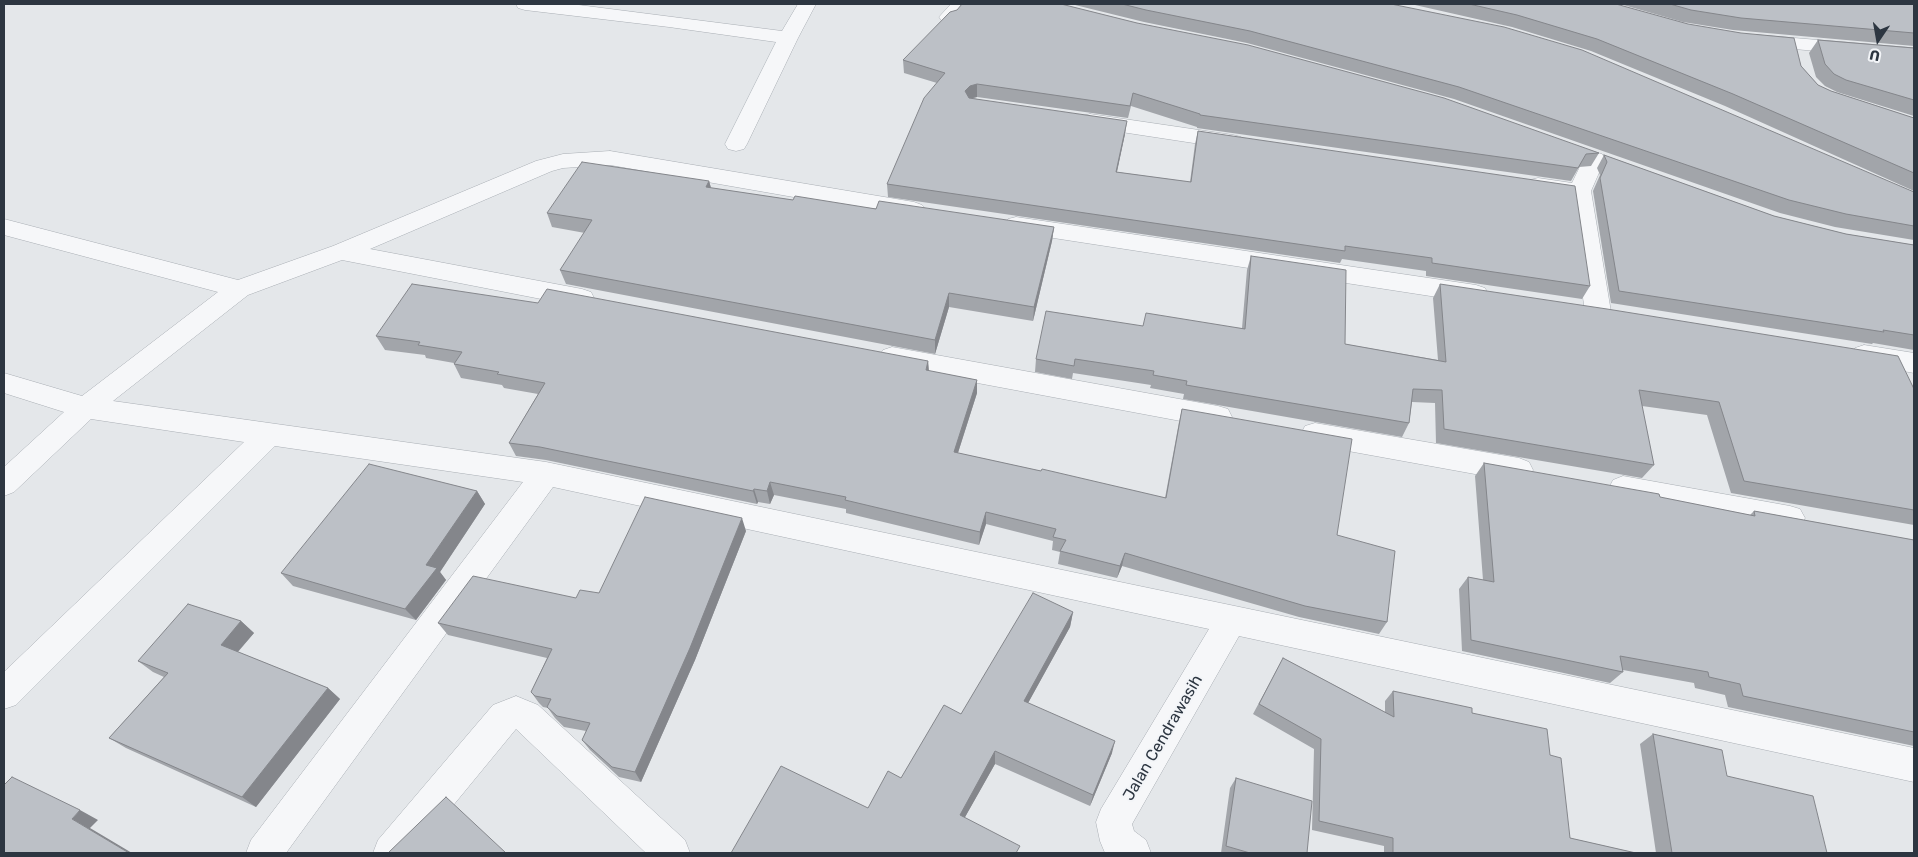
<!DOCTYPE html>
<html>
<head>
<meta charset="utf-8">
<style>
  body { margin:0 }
  #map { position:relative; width:1918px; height:857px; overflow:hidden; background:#e4e7ea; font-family:Rubik,sans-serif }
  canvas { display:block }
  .frame { position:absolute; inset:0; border:5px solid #2d3641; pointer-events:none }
  .north { position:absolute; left:1853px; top:15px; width:50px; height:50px; -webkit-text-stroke:4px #f3f5f8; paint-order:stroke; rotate:192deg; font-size:14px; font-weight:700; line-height:20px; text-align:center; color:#2d3641 }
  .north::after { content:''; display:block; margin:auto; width:18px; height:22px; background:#2d3641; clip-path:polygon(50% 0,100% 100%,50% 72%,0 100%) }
</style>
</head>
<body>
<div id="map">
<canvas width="1918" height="857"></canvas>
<div class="frame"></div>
<div class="north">U</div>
</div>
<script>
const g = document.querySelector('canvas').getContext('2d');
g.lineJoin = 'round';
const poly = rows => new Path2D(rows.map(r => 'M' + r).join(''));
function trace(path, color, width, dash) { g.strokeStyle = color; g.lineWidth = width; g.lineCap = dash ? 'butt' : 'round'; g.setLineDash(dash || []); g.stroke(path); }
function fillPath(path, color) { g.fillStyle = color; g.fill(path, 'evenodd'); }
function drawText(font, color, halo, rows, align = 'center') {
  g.font = font + ' Rubik,sans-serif'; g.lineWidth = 4; g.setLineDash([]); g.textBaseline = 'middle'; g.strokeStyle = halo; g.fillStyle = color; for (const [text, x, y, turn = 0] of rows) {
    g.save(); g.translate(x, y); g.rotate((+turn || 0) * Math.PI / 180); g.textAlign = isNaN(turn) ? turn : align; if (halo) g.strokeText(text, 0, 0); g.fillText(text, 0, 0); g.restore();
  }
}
const minor = poly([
  [516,4,571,4,782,31,798,4,816,4,798,38,747,144,744,149,736,151,728,149,725,144,776,42,669,27,525,10,518,8,516,4],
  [951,4,970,4,956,21,949,23,942,21,939,17,951,4],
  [1758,35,1914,48,1914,60,1751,45,1748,41,1751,37,1758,35],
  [1090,114,1233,135,1241,137,1244,142,1241,147,1233,149,1082,126,1079,121,1082,116,1090,114],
  [610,151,914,202,922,205,926,210,922,215,914,218,610,165,563,168,552,171,370,249,582,289,591,292,594,298,591,304,582,307,342,260,248,295,113,401,546,462,1914,748,1914,782,1239,636,1132,824,1134,831,1146,840,1151,853,1105,853,1100,841,1096,822,1101,809,1209,629,553,487,286,853,246,853,251,840,523,482,275,446,16,705,4,709,4,672,244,442,91,419,14,492,4,496,4,467,64,412,4,393,4,373,82,396,218,292,4,235,4,219,238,280,333,246,536,161,563,154,610,151],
  [1594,152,1602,154,1605,159,1591,191,1611,312,1607,318,1598,321,1589,318,1585,312,1569,197,1530,190,1527,185,1530,180,1538,178,1572,183,1586,154,1594,152],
  [1016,217,1476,285,1485,288,1488,294,1485,300,1476,303,1008,231,1004,225,1008,219,1016,217],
  [1864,345,1914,353,1914,373,1855,362,1851,355,1855,348,1864,345],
  [892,347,1218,406,1228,409,1232,417,1228,425,1218,428,892,367,883,364,879,357,883,350,892,347],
  [1315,423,1519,458,1529,462,1533,470,1529,478,1519,482,1315,445,1305,442,1301,434,1305,426,1315,423],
  [1623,476,1790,506,1800,509,1805,518,1800,527,1790,530,1623,500,1613,496,1609,488,1613,480,1623,476],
  [516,696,538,705,685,840,690,853,646,853,516,729,414,853,373,853,378,840,493,705,516,696]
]);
trace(minor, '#a9aeb4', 1);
fillPath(minor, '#f6f7f9');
fillPath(poly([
  [1071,4,1391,4,1914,192,1914,240,1835,227,1780,213,1454,99,1247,43,1144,22],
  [1406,4,1615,4,1801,66,1818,85,1831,91,1914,118,1914,191,1725,106,1591,51,1512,27,1415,5],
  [1620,4,1914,4,1914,47,1914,46,1733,30,1683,22],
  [957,10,1599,153,1591,166,1579,167,1571,181,1197,128,1197,127,1131,106,1128,118,977,97,973,98,1125,134,1117,172,1190,182,1195,144,1198,131,1590,286,1582,299,1426,276,1426,271,1342,259,1340,263,888,197,887,184,937,83,904,73,903,60],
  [1818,40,1914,48,1914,116,1837,92,1825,86,1816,77,1809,53],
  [1604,155,1774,216,1846,234,1914,245,1914,350,1873,343,1872,344,1611,303,1593,191,1600,175,1597,168],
  [709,181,711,188,793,200,1054,227,1052,241,1033,321,949,307,935,354,566,284,560,270,585,233,552,227,547,213],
  [1251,256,1345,344,1438,360,1433,298,1440,284,1914,389,1914,525,1731,493,1707,415,1642,406,1654,465,1642,478,1436,443,1435,403,1412,402,1409,423,1402,437,1183,399,1184,394,1150,388,1151,385,1073,373,1072,379,1035,372,1036,359,1143,326,1242,328,1247,270],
  [376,336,928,361,929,371,977,380,977,393,958,453,1165,498,1179,422,1182,409,1337,535,1387,622,1379,634,1299,617,1122,566,1117,578,1058,564,1060,552,1052,550,1053,541,986,524,979,545,846,513,846,509,774,495,770,504,758,502,757,504,546,460,516,456,509,443,538,394,504,388,502,385,461,378,454,364,454,363,426,358,425,355,385,350],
  [1484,463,1750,515,1754,511,1914,540,1914,746,1728,707,1725,695,1695,688,1694,683,1623,670,1623,672,1610,683,1462,651,1459,589,1468,577,1483,580,1475,476],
  [477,491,485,504,440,572,446,580,416,620,293,586,281,573],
  [746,531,695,660,641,782,619,777,590,750,582,740,586,731,564,727,555,718,548,708,543,707,539,703,531,692,547,658,448,635,438,623,576,598,599,593],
  [1073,612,1070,627,1028,703,1112,753,1090,806,995,764,965,817,868,808,901,778,961,714],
  [241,621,254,633,238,652,328,688,340,699,256,807,126,748,109,738,164,677,153,672,138,661],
  [1283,658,1385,712,1385,701,1393,691,1472,713,1550,755,1570,838,1636,853,1384,853,1384,846,1312,830,1314,749,1253,714],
  [1653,734,1727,776,1827,853,1656,853,1640,744],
  [1236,778,1307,853,1221,853,1230,788]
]), '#a2a5aa');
fillPath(poly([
  [977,84,977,97,969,99,965,91,970,86],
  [1127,121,1125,134,1114,185,1116,172],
  [709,181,713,195,706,187],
  [1054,227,1052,241,1033,321,1034,307],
  [949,293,949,307,935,354,935,340],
  [928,361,929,375,926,370],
  [977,380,977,393,954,465,954,452],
  [770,482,774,495,770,504,767,491],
  [754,489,758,502,757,504,753,491],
  [477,491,485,504,440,572,446,580,416,620,405,609,426,565],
  [986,512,986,524,979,545,980,532],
  [742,518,746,531,695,660,641,782,635,772],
  [1125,553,1122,566,1117,578,1120,566],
  [1073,612,1070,627,1022,714,1024,701],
  [241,621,254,633,234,656,221,645],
  [328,688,340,699,256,807,242,797],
  [1115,741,1112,753,1090,806,1093,795],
  [995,751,995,764,960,826,960,815],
  [80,810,98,820,90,828,132,853,129,853,72,819]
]), '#84868b');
const building = poly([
  [962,4,1061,4,1137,23,1248,45,1444,98,1599,153,1586,154,1578,168,1200,115,1200,114,1133,93,1130,106,977,84,970,86,965,91,969,98,1127,121,1116,172,1191,182,1198,131,1575,186,1590,286,1432,263,1432,258,1345,246,1345,251,887,184,924,98,945,73,903,60,950,12,957,10,962,4],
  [1122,4,1391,4,1504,27,1582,50,1914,192,1914,226,1846,214,1789,200,1459,87,1250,31,1146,10,1122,4],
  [1469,4,1616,4,1688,24,1741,33,1794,38,1801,66,1818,85,1831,91,1914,118,1914,173,1733,94,1597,39,1517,15,1469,4],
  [1670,4,1914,4,1914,33,1741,18,1691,10,1670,4],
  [1818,40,1914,48,1914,100,1846,80,1834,74,1825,64,1818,40],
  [1604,155,1774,216,1846,234,1914,245,1914,335,1883,330,1884,332,1619,291,1600,178,1607,162,1604,155],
  [582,162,709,181,706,187,793,200,795,196,876,209,879,201,1054,227,1034,307,949,293,935,340,560,270,592,220,547,213,582,162],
  [1251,256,1346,270,1345,344,1446,362,1440,284,1607,309,1898,356,1914,389,1914,510,1744,481,1719,402,1639,390,1654,465,1444,429,1442,390,1413,389,1409,423,1186,385,1187,381,1153,375,1154,371,1075,359,1074,366,1036,359,1046,311,1143,326,1146,313,1245,329,1251,256],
  [412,284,538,303,547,289,928,361,926,370,977,380,954,452,1041,471,1042,469,1166,498,1182,409,1352,439,1337,535,1395,551,1387,622,1305,606,1125,553,1120,566,1060,551,1066,540,1053,537,1056,529,986,512,980,532,845,500,846,497,770,482,767,491,754,489,753,491,540,447,509,443,545,383,497,374,499,372,454,364,462,352,418,345,420,342,376,336,412,284],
  [1484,463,1659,494,1660,497,1755,516,1754,511,1914,540,1914,732,1743,696,1740,684,1709,677,1708,672,1620,656,1623,672,1471,640,1468,577,1494,582,1484,463],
  [369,464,477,491,426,565,437,568,405,609,281,573,369,464],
  [645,497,742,518,690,648,635,772,612,767,582,740,590,723,557,716,547,707,551,699,535,696,531,692,552,649,438,623,473,576,576,598,580,590,599,593,645,497],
  [1033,593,1073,612,1024,701,1115,741,1093,795,995,751,960,815,1020,846,1016,853,731,853,781,766,868,808,888,771,901,778,944,705,961,714,1033,593],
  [188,604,241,621,221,645,328,688,242,797,109,738,168,673,138,661,188,604],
  [1283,658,1394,717,1393,691,1472,708,1472,713,1547,729,1550,755,1561,758,1570,838,1636,853,1393,853,1393,838,1319,821,1321,739,1259,704,1283,658],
  [1653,734,1722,750,1727,776,1813,796,1827,853,1672,853,1653,734],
  [12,777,80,810,72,819,129,853,4,853,4,785,12,777],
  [1236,778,1312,801,1307,853,1250,853,1226,846,1236,778],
  [446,797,506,853,388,853,446,797]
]);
fillPath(building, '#bcc0c6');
trace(building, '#84868b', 1);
drawText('16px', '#2d3641', '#f3f5f8', [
  ["Jalan Cendrawasih",1163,738,-60]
]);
</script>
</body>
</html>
